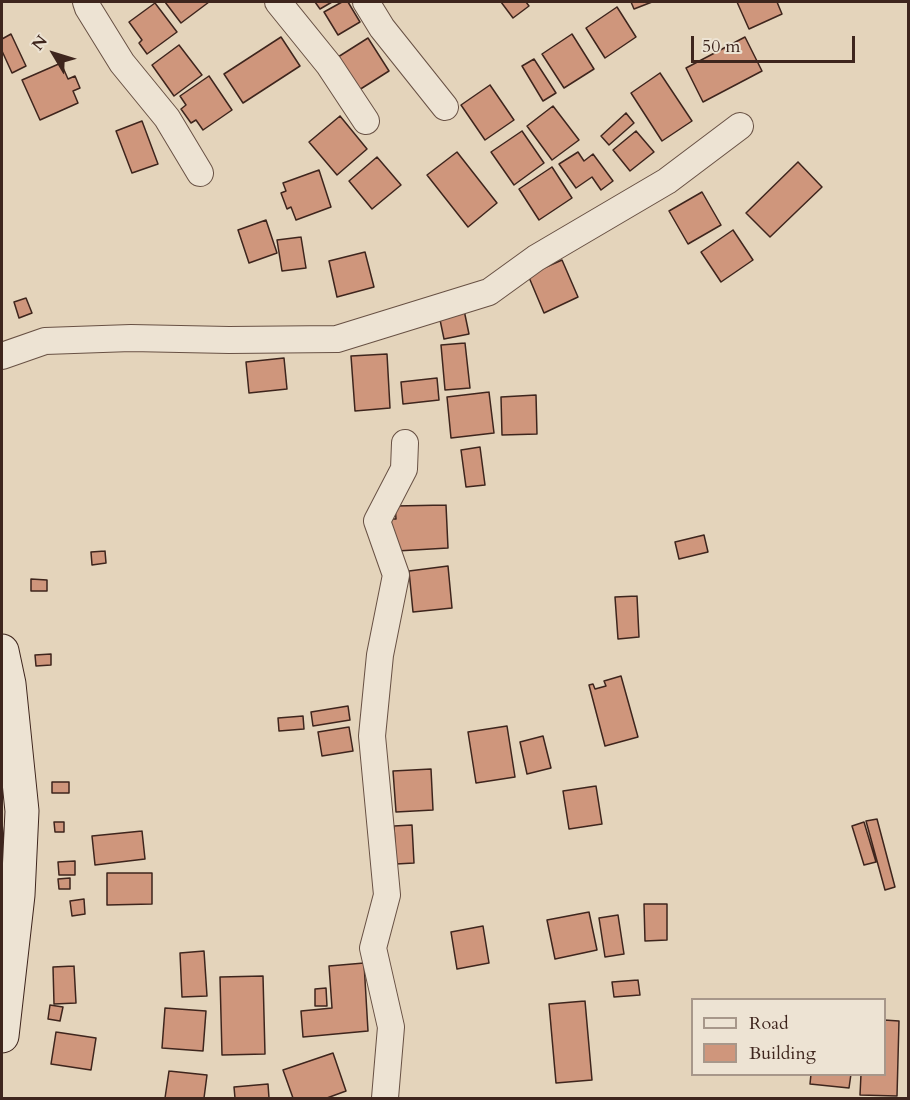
<!DOCTYPE html>
<html>
<head>
<meta charset="utf-8">
<style>
  body { margin:0 }
  #map { position:relative; width:910px; height:1100px; overflow:hidden; background:#e4d4bb; font-family:Cardo,serif }
  canvas { display:block }
  .frame { position:absolute; inset:0; border:3px solid #3e251d; pointer-events:none }
  .legend { position:absolute; left:691px; top:998px; width:195px; height:78px; box-sizing:border-box; background:#ede3d3; border:2px solid #a7978a; margin:0; padding:8px 10px; list-style:none; font-size:18px; color:#3e251d }
  .legend li { display:flex; align-items:center; gap:12px; height:30px }
  .legend b { width:30px; border:2px solid #a7978a }
  .north { position:absolute; left:24px; top:24px; width:60px; height:60px; -webkit-text-stroke:4px #ede3d3; paint-order:stroke; rotate:308deg; font-size:16px; font-weight:700; line-height:24px; text-align:center; color:#3e251d }
  .north::after { content:''; display:block; margin:auto; width:21px; height:27px; background:#3e251d; clip-path:polygon(50% 0,100% 100%,50% 72%,0 100%) }
  .scale { position:absolute; left:691px; top:36px; width:164px; height:27px; box-sizing:border-box; border:3px solid #3e251d; border-top:0; padding-left:8px; font-size:18px; line-height:21px; white-space:nowrap; color:#3e251d; -webkit-text-stroke:4px #ede3d3; paint-order:stroke }
</style>
</head>
<body>
<div id="map">
<canvas width="910" height="1100"></canvas>
<div class="frame"></div>
<ul class="legend">
<li><b style="height:8px;background:#ede3d3"></b>Road</li>
<li><b style="height:16px;background:#cf967c"></b>Building</li>
</ul>
<div class="north">N</div>
<div class="scale">50 m</div>
</div>
<script>
const g = document.querySelector('canvas').getContext('2d');
g.lineJoin = 'round';
function fillPath(path, color) { g.fillStyle = color; g.fill(path, 'evenodd'); }
const poly = rows => new Path2D(rows.map(r => 'M' + r).join(''));
function trace(path, color, width, dash) { g.strokeStyle = color; g.lineWidth = width; g.lineCap = dash ? 'butt' : 'round'; g.setLineDash(dash || []); g.stroke(path); }
const building = poly([
  [165,2,209,2,181,23,165,2],
  [315,2,332,2,320,9,315,2],
  [342,2,348,2,360,22,338,35,324,12,342,2],
  [501,2,526,2,529,6,513,18,501,2],
  [631,2,652,2,634,9,631,2],
  [737,2,777,2,782,14,749,29,737,2],
  [155,3,177,32,147,54,139,43,142,40,129,22,155,3],
  [617,7,636,37,605,58,586,28,617,7],
  [11,34,26,66,12,73,2,51,2,39,11,34],
  [572,34,594,69,564,88,542,54,572,34],
  [281,37,300,66,243,103,224,74,281,37],
  [745,37,762,71,703,102,686,68,745,37],
  [368,38,389,71,359,90,338,57,368,38],
  [179,45,202,75,174,96,152,65,179,45],
  [534,59,556,93,543,101,522,66,534,59],
  [61,63,68,79,75,76,80,88,73,91,78,103,40,120,22,80,61,63],
  [660,73,692,121,662,141,631,93,660,73],
  [209,76,232,110,203,130,196,120,191,123,181,109,186,105,180,96,209,76],
  [490,85,514,120,485,140,461,105,490,85],
  [553,106,579,140,552,160,527,126,553,106],
  [626,113,634,123,609,145,601,136,626,113],
  [340,116,367,149,337,175,309,142,340,116],
  [142,121,158,164,132,173,116,131,142,121],
  [522,131,544,163,514,185,491,152,522,131],
  [636,131,654,152,630,171,613,150,636,131],
  [457,152,497,203,468,227,427,175,457,152],
  [578,152,584,161,593,154,613,181,601,190,592,177,576,188,559,164,578,152],
  [377,157,401,185,372,209,349,181,377,157],
  [798,162,822,187,770,237,746,213,798,162],
  [552,167,572,198,539,220,519,189,552,167],
  [319,170,331,207,296,220,291,207,287,209,281,193,286,191,283,183,319,170],
  [702,192,721,225,688,244,669,211,702,192],
  [266,220,277,253,249,263,238,230,266,220],
  [733,230,753,260,721,282,701,252,733,230],
  [301,237,306,268,282,271,277,240,301,237],
  [365,252,374,287,337,297,329,261,365,252],
  [562,260,578,297,544,313,528,275,562,260],
  [26,298,32,313,19,318,14,302,26,298],
  [464,310,469,334,444,339,439,315,464,310],
  [465,343,470,388,445,390,441,345,465,343],
  [387,354,390,408,355,411,351,356,387,354],
  [284,358,287,389,249,393,246,362,284,358],
  [437,378,439,400,403,404,401,382,437,378],
  [489,392,494,433,451,438,447,397,489,392],
  [536,395,537,434,502,435,501,397,536,395],
  [480,447,485,485,466,487,461,450,480,447],
  [446,505,448,548,397,551,396,537,391,537,390,519,396,519,395,506,446,505],
  [704,535,708,552,679,559,675,542,704,535],
  [105,551,106,563,92,565,91,552,105,551],
  [448,566,452,608,413,612,409,571,448,566],
  [31,579,47,580,47,591,31,591,31,579],
  [637,596,639,637,618,639,615,597,637,596],
  [51,654,51,665,36,666,35,655,51,654],
  [621,676,638,737,605,746,589,685,593,684,595,689,606,686,604,681,621,676],
  [348,706,350,720,313,726,311,712,348,706],
  [303,716,304,729,279,731,278,718,303,716],
  [507,726,515,777,476,783,468,732,507,726],
  [349,727,353,751,322,756,318,732,349,727],
  [543,736,551,768,527,774,520,742,543,736],
  [431,769,433,810,396,812,393,771,431,769],
  [52,782,69,782,69,793,52,793,52,782],
  [596,786,602,824,569,829,563,791,596,786],
  [877,819,895,887,885,890,866,821,877,819],
  [54,822,64,822,64,832,55,832,54,822],
  [864,822,876,862,864,865,852,826,864,822],
  [2,824,5,846,2,847,2,824],
  [412,825,414,863,396,864,394,826,412,825],
  [142,831,145,859,95,865,92,836,142,831],
  [75,861,75,875,59,875,58,862,75,861],
  [107,873,152,873,152,904,107,905,107,873],
  [70,878,70,889,59,889,58,879,70,878],
  [84,899,85,914,72,916,70,901,84,899],
  [644,904,667,904,667,940,645,941,644,904],
  [589,912,597,950,555,959,547,920,589,912],
  [618,915,624,954,605,957,599,918,618,915],
  [483,926,489,963,457,969,451,932,483,926],
  [204,951,207,996,182,997,180,953,204,951],
  [364,963,368,1031,303,1037,301,1011,332,1008,329,966,364,963],
  [74,966,76,1003,54,1004,53,967,74,966],
  [263,976,265,1054,222,1055,220,977,263,976],
  [638,980,640,995,614,997,612,982,638,980],
  [326,988,327,1006,315,1006,315,989,326,988],
  [585,1001,592,1080,556,1083,549,1004,585,1001],
  [50,1005,63,1007,60,1021,48,1019,50,1005],
  [165,1008,206,1011,203,1051,162,1048,165,1008],
  [884,1020,899,1021,897,1096,860,1095,861,1074,884,1074,884,1020],
  [56,1032,96,1038,91,1070,51,1064,56,1032],
  [333,1053,346,1091,327,1098,293,1098,283,1070,333,1053],
  [169,1071,207,1075,204,1098,165,1098,169,1071],
  [811,1074,851,1074,849,1088,810,1084,811,1074],
  [268,1084,269,1098,235,1098,234,1087,268,1084]
]);
fillPath(building, '#cf967c');
trace(building, '#3e251d', 1.5);
const street = poly([
  [86,2,88,8,122,63,167,118,200,173],
  [278,2,329,65,366,121],
  [366,2,382,28,445,107],
  [2,356,45,341,131,338,229,340,337,339,489,292,536,258,667,181,740,126],
  [385,1098,391,1027,373,948,387,895,372,736,380,655,396,575,377,521,404,469,405,443]
]);
const secondary = poly([
  [2,651,9,684,22,811,18,895,2,1036]
]);
trace(street, '#685144', 28);
trace(secondary, '#3e251d', 35);
trace(street, '#ede3d3', 26);
trace(secondary, '#ede3d3', 33);
</script>
</body>
</html>
